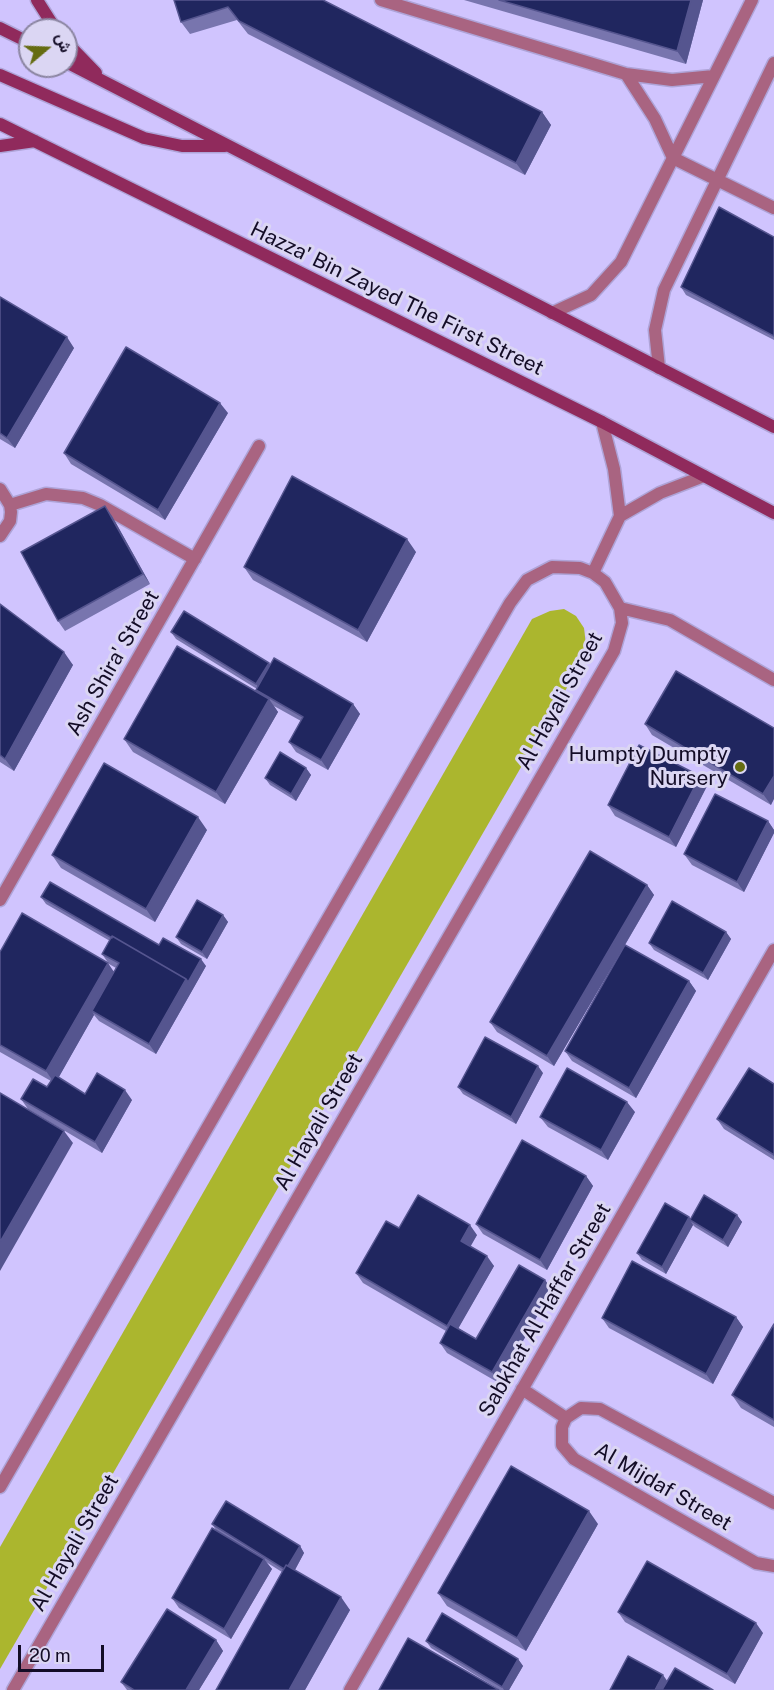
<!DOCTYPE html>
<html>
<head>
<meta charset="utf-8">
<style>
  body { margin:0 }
  #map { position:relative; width:774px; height:1690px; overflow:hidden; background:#d0c4fe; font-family:"Public Sans",Vazirmatn,sans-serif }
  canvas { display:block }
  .north { position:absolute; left:18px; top:18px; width:60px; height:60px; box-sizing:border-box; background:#dbd6f3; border:2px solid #8b85a1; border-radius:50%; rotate:71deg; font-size:16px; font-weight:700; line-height:24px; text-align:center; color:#130c26 }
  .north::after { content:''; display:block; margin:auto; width:21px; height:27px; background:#656c11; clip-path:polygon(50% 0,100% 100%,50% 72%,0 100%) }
  .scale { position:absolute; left:18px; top:1645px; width:86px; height:27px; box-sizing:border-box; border:3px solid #130c26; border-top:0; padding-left:8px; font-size:18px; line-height:21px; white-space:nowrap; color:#130c26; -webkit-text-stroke:4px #dbd6f3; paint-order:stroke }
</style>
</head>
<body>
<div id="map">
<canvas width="774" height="1690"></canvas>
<div class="north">ش</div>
<div class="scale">20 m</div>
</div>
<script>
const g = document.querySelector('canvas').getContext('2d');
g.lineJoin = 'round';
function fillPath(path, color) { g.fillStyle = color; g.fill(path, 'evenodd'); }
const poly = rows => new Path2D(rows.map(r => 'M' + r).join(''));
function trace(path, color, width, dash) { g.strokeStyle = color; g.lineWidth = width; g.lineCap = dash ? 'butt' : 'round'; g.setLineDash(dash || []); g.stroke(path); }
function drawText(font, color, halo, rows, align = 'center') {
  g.font = font + ' "Public Sans",sans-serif'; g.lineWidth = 6; g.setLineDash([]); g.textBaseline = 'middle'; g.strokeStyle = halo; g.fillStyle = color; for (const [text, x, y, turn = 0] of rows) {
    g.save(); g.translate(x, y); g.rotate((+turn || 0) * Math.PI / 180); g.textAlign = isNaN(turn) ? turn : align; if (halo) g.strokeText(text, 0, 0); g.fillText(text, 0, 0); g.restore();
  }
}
fillPath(poly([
  [564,609,576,616,584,628,587,653,0,1669,0,1547,532,619,550,611]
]), '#abb62e');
const minor = poly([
  [381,0,626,74,672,80,714,76],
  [626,74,655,119,673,158,774,208],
  [552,313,591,295,621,262,752,0],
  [659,368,655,330,664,290,774,63],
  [0,489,10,505,11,512,10,521,0,536],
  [10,505,46,494,83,498,100,505,195,559],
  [620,516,660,493,704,476],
  [593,573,620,516,614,469,602,422],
  [620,608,670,620,774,680],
  [0,900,259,446],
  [522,1389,566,1418],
  [0,1487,510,603,527,580,552,567,580,568,593,573,605,582,620,608,622,623,614,651,13,1690],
  [774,1503,600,1409,581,1408,566,1418,562,1427,562,1445,574,1459,756,1563,774,1566],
  [350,1690,774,950]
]);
const secondary = poly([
  [37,0,56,30],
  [0,28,30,43],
  [66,42,96,73],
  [66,62,774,427],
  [0,75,144,138,182,146,225,146],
  [0,124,602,422,774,513],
  [0,146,35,141]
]);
trace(minor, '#aea3d7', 15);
trace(secondary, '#aea3d7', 15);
trace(minor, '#a96481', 12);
trace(secondary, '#902a5c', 12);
fillPath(poly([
  [174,0,323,0,542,112,551,125,525,175,248,34,237,20,190,34,181,22],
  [464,0,703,0,686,64],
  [774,237,774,340,686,295,681,287],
  [0,297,74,348,15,448,0,439],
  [228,413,165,520,71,464,64,453],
  [112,516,150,584,65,631,58,621],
  [416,552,367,642,253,580,244,567],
  [0,604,73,665,14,771,0,762],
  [171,632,270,665,353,704,360,714,328,770,296,752,289,742,301,721,274,706,278,712,225,804,133,752,124,739,258,693,256,690,257,689,176,639],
  [645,724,774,728,771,805,652,735],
  [306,768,311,775,296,801,270,785,265,778],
  [707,786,676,847,615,816,608,805],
  [768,821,774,830,774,833,744,892,692,865,684,854],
  [207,830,155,922,61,868,52,855],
  [647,885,654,895,625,945,689,981,696,991,636,1098,572,1061,565,1051,619,955,554,1066,497,1032,490,1022],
  [41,897,159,945,206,966,156,1054,99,1021,94,1015,58,1078,85,1094,132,1100,102,1153,28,1109,21,1099,47,1087,51,1081,0,1052,0,952,114,971,116,968,109,964,102,954,110,941,46,904],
  [223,915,228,922,207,959,181,944,176,937],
  [726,932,731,939,708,980,654,950,649,943],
  [543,1073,516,1124,463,1094,458,1087],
  [774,1084,774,1160,724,1129,717,1119],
  [635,1112,608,1160,548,1127,540,1117],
  [586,1176,593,1186,547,1270,483,1234,476,1224],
  [737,1215,742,1222,728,1247,695,1227,693,1225,666,1274,642,1260,637,1253,689,1217,690,1218],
  [399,1228,477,1235,470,1246,494,1266,458,1328,476,1339,545,1280,552,1290,499,1383,447,1353,440,1343,446,1331,363,1283,356,1273],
  [736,1317,743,1327,713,1384,609,1328,602,1318],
  [774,1324,774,1427,741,1408,732,1395],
  [212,1524,300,1546,304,1553,295,1570,350,1610,305,1690,216,1690,282,1572,266,1562,272,1569,231,1639,179,1608,172,1598,216,1530],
  [598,1524,526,1651,447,1606,438,1593],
  [618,1612,763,1633,735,1684,625,1622],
  [216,1640,223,1651,199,1690,127,1690,121,1682],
  [426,1641,518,1659,523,1666,509,1690,500,1690,431,1648]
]), '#7875ae');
fillPath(poly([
  [691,0,703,0,686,64,677,51],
  [542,112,551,125,525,175,516,163],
  [67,337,74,348,15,448,7,438],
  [220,403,228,413,165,520,158,510],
  [105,506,112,516,150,584,143,574],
  [407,539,416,552,367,642,358,630],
  [64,652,73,665,14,771,5,759],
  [269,663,274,670,261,691,256,684],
  [269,699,278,712,225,804,216,792],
  [353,704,360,714,328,770,321,760],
  [306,768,311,775,296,801,291,794],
  [700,776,707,786,676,847,669,837],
  [774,776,774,799,771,805,763,794],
  [198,817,207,830,155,922,146,909],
  [768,821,774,830,774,833,744,892,737,882],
  [647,885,654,895,554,1066,547,1056],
  [223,915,228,922,207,959,202,952],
  [726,932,731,939,708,980,703,973],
  [201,959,206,966,193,989,188,982],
  [108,963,116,975,92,1011,94,1015,55,1084,46,1071],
  [186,979,193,989,156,1054,149,1044],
  [689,981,696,991,636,1098,629,1088],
  [538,1066,543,1073,516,1124,511,1117],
  [125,1090,132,1100,102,1153,95,1142],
  [627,1102,635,1112,608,1160,601,1150],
  [64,1131,73,1143,0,1271,0,1242],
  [586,1176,593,1186,547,1270,540,1260],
  [737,1215,742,1222,728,1247,723,1240],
  [689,1217,692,1221,690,1220,693,1225,666,1274,662,1267],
  [470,1225,477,1235,468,1251,461,1241],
  [487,1256,494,1266,454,1336,447,1326],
  [545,1280,552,1290,499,1383,492,1372],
  [736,1317,743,1327,713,1384,706,1374],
  [589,1511,598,1524,526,1651,517,1638],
  [300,1546,304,1553,291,1577,286,1570],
  [264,1559,272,1569,231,1639,224,1629],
  [341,1597,350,1610,305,1690,289,1690],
  [756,1623,763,1633,735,1684,727,1674],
  [216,1640,223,1651,199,1690,186,1690],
  [518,1659,523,1666,509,1690,504,1690,502,1687],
  [663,1675,668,1682,664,1690,655,1690]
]), '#55558f');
const building = poly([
  [174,0,323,0,542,112,516,163,239,21,228,7,181,22,174,0],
  [499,0,691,0,677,51,499,0],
  [719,207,774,237,774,336,681,287,719,207],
  [0,297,67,337,7,438,0,433,0,297],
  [126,347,220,403,158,510,64,453,126,347],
  [292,476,407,539,358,630,244,567,292,476],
  [105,506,143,574,58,621,21,552,105,506],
  [0,604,64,652,5,759,0,755,0,604],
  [184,611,269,663,256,684,171,632,184,611],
  [177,646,269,699,216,792,124,739,177,646],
  [274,658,353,704,321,760,289,742,303,717,256,690,274,658],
  [676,671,774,728,774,776,763,794,645,724,676,671],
  [639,745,700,776,669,837,608,805,639,745],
  [280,752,306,768,291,794,265,778,280,752],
  [104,763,198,817,146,909,52,855,104,763],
  [715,794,768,821,737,882,684,854,715,794],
  [590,851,647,885,547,1056,490,1022,590,851],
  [50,882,159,945,163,938,201,959,188,982,186,979,112,936,112,938,41,897,50,882],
  [197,900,223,915,202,952,176,937,197,900],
  [672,901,726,932,703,973,649,943,672,901],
  [22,913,108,963,46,1071,0,1045,0,952,22,913],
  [112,936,186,979,149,1044,92,1011,119,963,102,954,112,936],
  [625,945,689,981,629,1088,565,1051,625,945],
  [485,1037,538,1066,511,1117,458,1087,485,1037],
  [567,1068,627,1102,601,1150,540,1117,567,1068],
  [749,1068,774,1084,774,1155,717,1119,749,1068],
  [97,1073,125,1090,95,1142,21,1099,33,1079,47,1087,55,1075,85,1094,97,1073],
  [0,1093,64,1131,0,1242,0,1093],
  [522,1140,586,1176,540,1260,476,1224,522,1140],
  [418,1195,470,1225,461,1241,487,1256,447,1326,356,1273,386,1221,399,1228,418,1195],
  [704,1195,737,1215,723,1240,690,1220,704,1195],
  [665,1203,689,1217,662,1267,637,1253,665,1203],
  [632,1261,736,1317,706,1374,602,1318,632,1261],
  [519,1265,545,1280,492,1372,440,1343,450,1324,476,1339,519,1265],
  [774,1324,774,1420,732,1395,774,1324],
  [511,1466,589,1511,517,1638,438,1593,511,1466],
  [226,1501,300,1546,288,1566,286,1565,284,1569,212,1524,226,1501],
  [212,1528,264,1559,224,1629,172,1598,212,1528],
  [647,1561,756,1623,727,1674,618,1612,647,1561],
  [286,1565,341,1597,289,1690,216,1690,286,1565],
  [167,1609,216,1640,186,1690,134,1690,121,1682,167,1609],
  [442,1613,518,1659,502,1687,426,1641,442,1613],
  [408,1638,499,1690,379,1690,408,1638],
  [628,1656,663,1675,655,1690,610,1690,628,1656],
  [675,1668,713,1690,662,1690,675,1668]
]);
fillPath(building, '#20265f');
trace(building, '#55558f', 1.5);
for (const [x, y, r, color] of [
  [740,767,6,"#656c11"]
]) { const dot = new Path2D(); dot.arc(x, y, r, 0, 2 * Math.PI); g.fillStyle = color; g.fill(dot); trace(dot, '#dbd6f3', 2); }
drawText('21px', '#130c26', '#dbd6f3', [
  ["Hazza' Bin Zayed The First Street",397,299,26],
  ["Ash Shira' Street",113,663,-60],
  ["Al Hayali Street",560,701,-61],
  ["Al Hayali Street",319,1122,-60],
  ["Sabkhat Al Haffar Street",545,1310,-60],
  ["Al Mijdaf Street",663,1487,30],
  ["Al Hayali Street",75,1543,-60]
]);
drawText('21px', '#130c26', '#dbd6f3', [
  ["Humpty Dumpty",728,755],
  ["Nursery",728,779]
], 'right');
</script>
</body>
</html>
